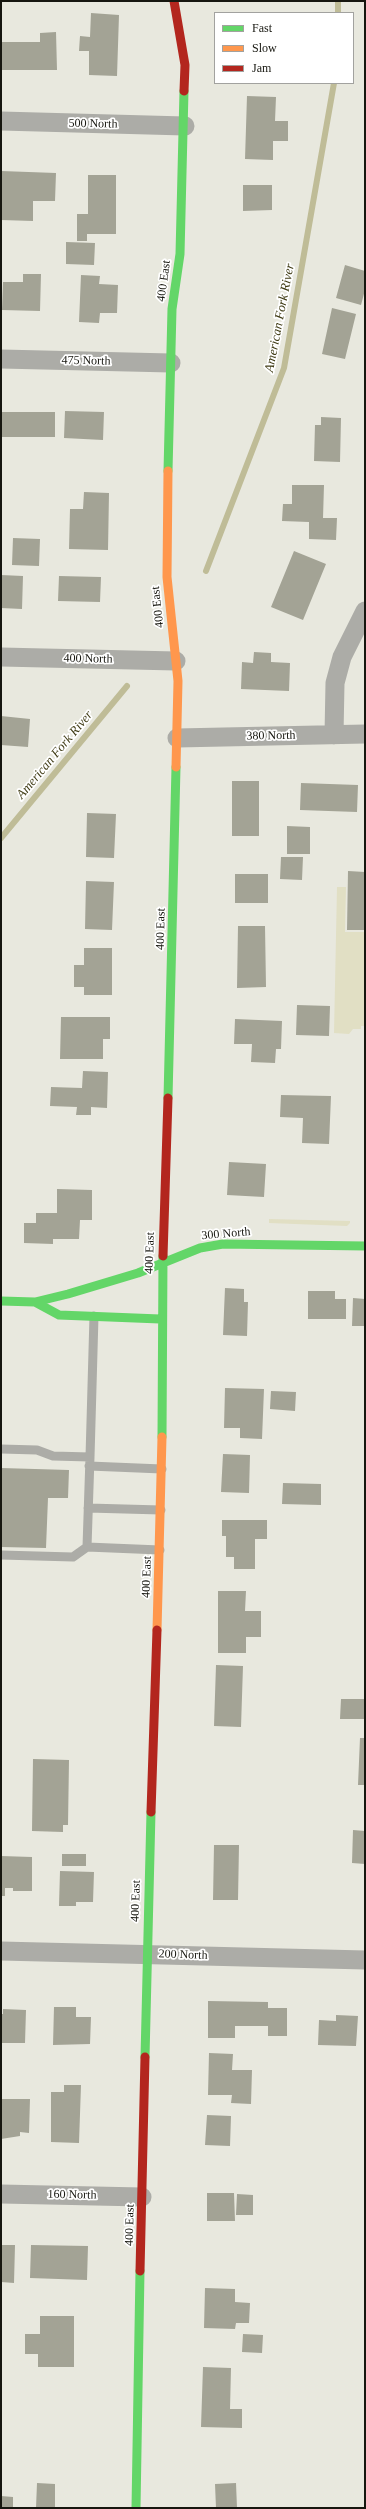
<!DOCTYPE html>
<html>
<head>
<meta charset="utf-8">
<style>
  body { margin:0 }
  #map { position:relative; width:366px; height:2509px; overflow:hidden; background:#e8e8de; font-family:"Times New Roman",serif }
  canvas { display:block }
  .frame { position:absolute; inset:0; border:2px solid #16160f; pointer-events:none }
  .legend { position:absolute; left:214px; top:12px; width:140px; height:72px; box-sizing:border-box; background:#fff; border:1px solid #a2a29f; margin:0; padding:5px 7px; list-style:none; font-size:12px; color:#16160f }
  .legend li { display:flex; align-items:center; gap:8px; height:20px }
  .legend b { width:20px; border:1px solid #a2a29f }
</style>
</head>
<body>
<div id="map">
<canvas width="366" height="2509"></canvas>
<div class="frame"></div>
<ul class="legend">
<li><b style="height:5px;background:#63d668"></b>Fast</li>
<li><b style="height:5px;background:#ff974d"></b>Slow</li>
<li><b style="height:5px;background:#b3261e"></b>Jam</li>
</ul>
</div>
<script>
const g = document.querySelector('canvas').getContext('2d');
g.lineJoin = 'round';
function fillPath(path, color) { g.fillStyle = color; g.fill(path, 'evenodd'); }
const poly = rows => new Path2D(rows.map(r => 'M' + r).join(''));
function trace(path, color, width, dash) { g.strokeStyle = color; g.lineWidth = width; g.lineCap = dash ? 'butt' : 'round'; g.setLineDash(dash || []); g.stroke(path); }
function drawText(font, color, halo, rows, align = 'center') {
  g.font = font + ' "Times New Roman",serif'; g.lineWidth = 3.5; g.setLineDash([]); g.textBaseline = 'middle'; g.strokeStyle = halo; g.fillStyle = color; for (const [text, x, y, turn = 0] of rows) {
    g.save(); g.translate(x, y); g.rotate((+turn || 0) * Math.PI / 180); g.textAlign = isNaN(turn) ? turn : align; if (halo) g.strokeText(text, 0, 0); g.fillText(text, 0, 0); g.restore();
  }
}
fillPath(poly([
  [337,887,346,887,345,932,365,932,365,1026,361,1026,361,1029,353,1029,349,1034,334,1033],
  [269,1219,350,1221,350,1223,347,1226,269,1223]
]), '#e1dfc4');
trace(poly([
  [338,1,338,13],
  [206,571,284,368,334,83],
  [1,838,127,686]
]), '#bfbc97', 6);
fillPath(poly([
  [91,13,119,15,117,76,89,75,89,51,79,51,80,36,90,37],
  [56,32,57,70,1,70,1,42,40,42,40,33],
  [247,96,276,97,275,121,288,121,288,141,273,141,273,160,245,159],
  [1,171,56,173,55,201,33,201,33,221,1,220],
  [88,175,116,175,116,234,87,234,87,241,77,241,77,214,88,214],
  [243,185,272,185,272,210,243,211],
  [66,242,95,243,94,265,66,264],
  [345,265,365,271,365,290,361,305,336,298],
  [23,274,41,274,40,311,2,310,3,282,23,282],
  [81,275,100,276,99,284,118,285,117,313,100,313,99,323,79,322],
  [332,308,356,314,345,359,322,354],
  [65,411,104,412,103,440,64,438],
  [1,412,55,412,55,437,1,437],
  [321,417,341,418,340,462,314,461,315,425,321,425],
  [292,485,324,485,323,518,337,518,336,540,309,539,309,522,282,521,283,504,292,504],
  [84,492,109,493,108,550,69,549,70,509,83,509],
  [13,538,40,539,39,566,12,565],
  [294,551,326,564,303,620,271,607],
  [1,575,23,576,22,609,1,608],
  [59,576,101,577,100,602,58,601],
  [254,652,271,653,271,662,290,663,289,691,241,689,242,662,253,663],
  [1,716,30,719,28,747,1,745],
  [232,781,259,781,259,836,232,836],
  [301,783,358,785,357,812,300,810],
  [87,813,116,814,114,858,86,857],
  [287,826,310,827,310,854,287,854],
  [281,857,303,857,302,880,280,879],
  [348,871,365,872,365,930,347,930],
  [235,874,268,874,268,903,235,903],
  [86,881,114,882,112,930,85,929],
  [238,926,265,926,266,987,237,988],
  [84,948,112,948,112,995,84,995,84,987,74,987,74,965,84,965],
  [297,1005,330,1006,329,1036,296,1035],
  [61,1017,110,1017,110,1039,103,1039,103,1059,60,1059],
  [235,1019,282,1021,281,1049,276,1049,275,1063,251,1062,252,1044,234,1044],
  [83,1071,108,1072,107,1108,91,1107,91,1115,76,1115,77,1107,50,1106,51,1087,82,1088],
  [281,1095,331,1096,329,1144,302,1143,303,1118,280,1117],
  [229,1162,266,1164,264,1197,227,1195],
  [57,1189,92,1190,92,1220,80,1220,79,1239,53,1239,53,1244,24,1243,24,1223,36,1223,36,1213,57,1213],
  [225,1288,244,1289,244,1302,248,1302,247,1336,223,1335],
  [308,1291,335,1291,335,1299,346,1299,346,1319,308,1319],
  [353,1298,365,1299,365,1326,352,1326],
  [225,1388,264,1389,262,1439,240,1438,240,1428,224,1428],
  [271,1391,296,1392,295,1411,270,1409],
  [223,1454,250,1455,249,1493,221,1492],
  [1,1468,69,1470,68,1498,48,1498,46,1548,1,1547],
  [283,1483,321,1484,321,1505,282,1504],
  [222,1520,267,1520,267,1539,255,1539,255,1569,234,1569,234,1557,226,1557,226,1536,222,1536],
  [218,1591,246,1591,245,1611,261,1611,261,1637,246,1637,246,1653,218,1653],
  [216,1665,243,1666,241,1727,214,1726],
  [341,1699,364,1699,364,1719,340,1719],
  [360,1738,365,1738,365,1785,358,1785],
  [33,1759,69,1760,68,1825,63,1825,63,1832,32,1831],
  [353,1830,365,1831,365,1864,352,1863],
  [214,1845,239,1845,238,1900,213,1900],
  [62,1854,86,1854,86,1866,62,1866],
  [1,1856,32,1857,32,1891,13,1891,13,1888,5,1888,5,1896,1,1896],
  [60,1871,94,1872,93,1902,76,1902,76,1906,59,1906],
  [208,2001,268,2002,268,2008,287,2008,287,2036,268,2036,268,2026,235,2026,235,2038,208,2038],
  [54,2007,76,2007,76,2017,91,2017,90,2044,53,2045],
  [3,2009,26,2010,25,2043,1,2043,1,2014,3,2014],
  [336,2015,358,2016,356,2046,318,2045,319,2020,336,2021],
  [209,2053,233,2054,232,2070,252,2070,251,2104,231,2103,232,2095,208,2095],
  [64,2085,81,2085,79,2143,51,2142,51,2092,64,2092],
  [1,2099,30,2099,29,2133,20,2132,20,2136,1,2139],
  [207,2115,231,2116,230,2146,205,2145],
  [207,2193,234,2193,235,2221,207,2221],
  [237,2194,253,2195,253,2215,236,2215],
  [1,2245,15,2245,14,2283,1,2282],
  [31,2245,88,2246,87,2280,30,2278],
  [205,2288,235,2289,235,2302,250,2303,249,2323,236,2323,235,2329,204,2328],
  [40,2316,74,2316,74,2367,38,2367,38,2354,25,2354,25,2334,40,2334],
  [243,2334,263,2335,262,2353,242,2352],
  [203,2367,231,2368,230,2409,242,2409,242,2428,201,2427],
  [37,2483,55,2484,55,2508,36,2508],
  [236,2483,237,2508,216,2508,215,2484],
  [1,2496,13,2497,13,2508,1,2508]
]), '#a3a395');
trace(poly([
  [1,1449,37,1450,53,1456,90,1457,87,1547,73,1557,1,1555],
  [90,1457,94,1316],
  [89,1466,162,1469],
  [88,1508,161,1510],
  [87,1547,160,1550]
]), '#acaca7', 9);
trace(poly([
  [1,121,185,126],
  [1,359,171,363],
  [1,657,176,661],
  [334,735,335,683,342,657,365,611],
  [177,738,365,734],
  [1,1951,365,1960],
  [1,2194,142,2197]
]), '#acaca7', 19);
trace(poly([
  [168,471,172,309,180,254,184,91],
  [168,1098,176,767],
  [1,1301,35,1302,68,1294,138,1273,200,1248,223,1244,365,1246],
  [35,1302,59,1315,160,1319],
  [162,1437,163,1256],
  [145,2057,151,1812],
  [136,2508,140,2271]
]), '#63d668', 9);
trace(poly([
  [168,471,167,577,178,681,176,767],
  [157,1630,162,1437]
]), '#ff974d', 9);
trace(poly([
  [174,1,185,65,184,91],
  [163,1256,168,1098],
  [151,1812,157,1630],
  [140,2271,145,2057]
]), '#b3261e', 9);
drawText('12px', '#16160f', '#fff', [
  ["500 North",93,124,1],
  ["400 East",164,281,-82],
  ["475 North",86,361,1],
  ["400 East",158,607,-96],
  ["400 North",88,659,1],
  ["380 North",271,736,-1],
  ["400 East",161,929,-89],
  ["300 North",226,1234,-5],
  ["400 East",150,1253,-88],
  ["400 East",147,1577,-88],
  ["400 East",136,1901,-88],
  ["200 North",183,1955,2],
  ["160 North",72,2195,1],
  ["400 East",130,2225,-89]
]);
drawText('italic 13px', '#3f3b14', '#fff', [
  ["American Fork River",280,318,-79],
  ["American Fork River",55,755,-50]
]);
</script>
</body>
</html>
